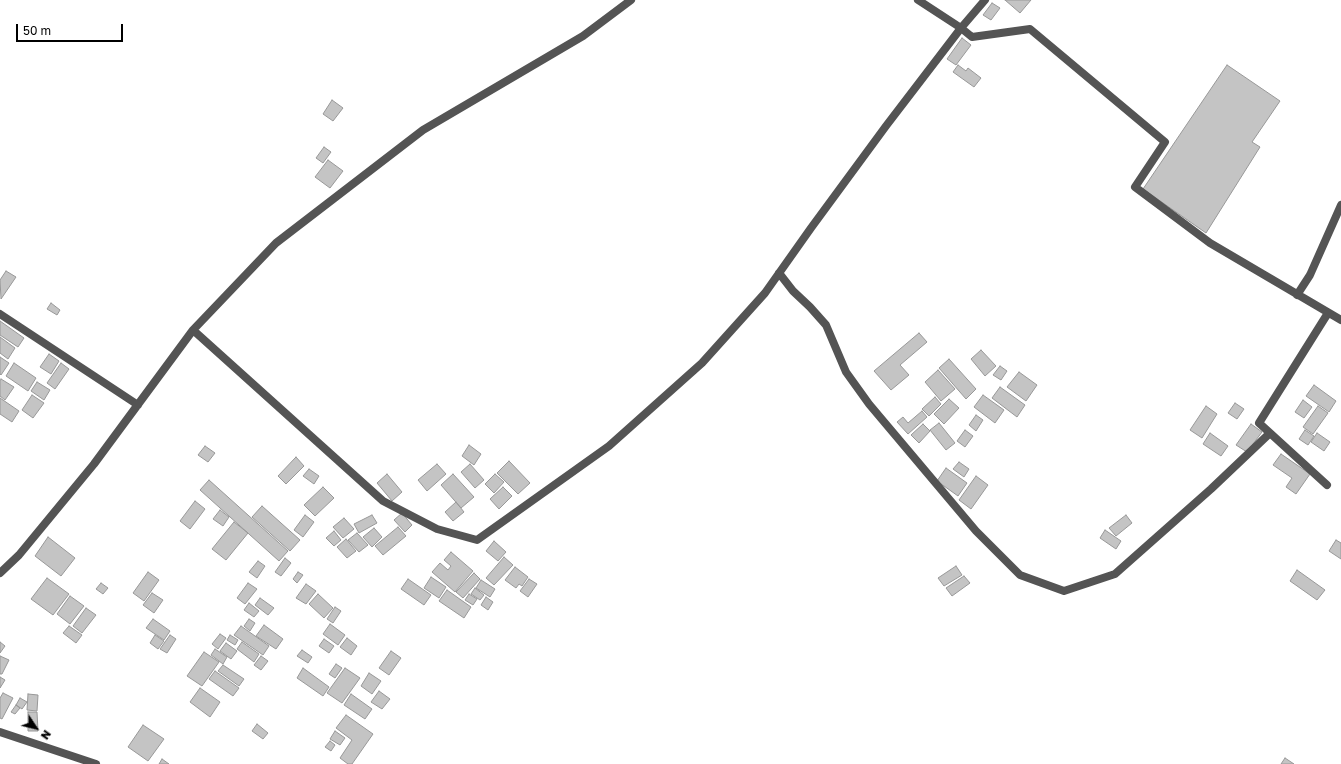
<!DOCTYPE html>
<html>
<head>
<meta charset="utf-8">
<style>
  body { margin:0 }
  #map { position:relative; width:1341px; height:764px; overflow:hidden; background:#fff; font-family:"Golos Text",sans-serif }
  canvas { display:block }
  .north { position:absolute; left:16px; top:708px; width:40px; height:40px; -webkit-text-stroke:3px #fff; paint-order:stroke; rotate:125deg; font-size:11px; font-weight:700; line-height:16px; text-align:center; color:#000 }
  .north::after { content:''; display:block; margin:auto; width:14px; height:18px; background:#000; clip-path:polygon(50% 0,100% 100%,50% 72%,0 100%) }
  .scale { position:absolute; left:16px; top:24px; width:107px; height:18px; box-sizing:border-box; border:2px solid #000; border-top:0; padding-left:5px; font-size:12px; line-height:14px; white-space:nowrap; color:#000; -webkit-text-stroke:3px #fff; paint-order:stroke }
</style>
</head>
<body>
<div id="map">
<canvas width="1341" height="764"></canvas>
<div class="north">N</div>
<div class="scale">50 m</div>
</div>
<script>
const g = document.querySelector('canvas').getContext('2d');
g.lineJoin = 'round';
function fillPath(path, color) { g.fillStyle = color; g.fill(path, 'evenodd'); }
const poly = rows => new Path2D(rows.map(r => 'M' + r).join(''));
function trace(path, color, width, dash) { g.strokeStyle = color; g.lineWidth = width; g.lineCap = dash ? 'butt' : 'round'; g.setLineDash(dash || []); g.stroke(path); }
const building = poly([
  [1005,0,1031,0,1020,13,1005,0],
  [992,3,1000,8,991,20,983,15,992,3],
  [962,38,971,45,956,65,947,59,962,38],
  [958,65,966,71,968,68,981,78,974,87,953,72,958,65],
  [1227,65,1280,101,1252,142,1260,147,1206,233,1143,189,1227,65],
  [332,100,343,108,333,121,323,114,332,100],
  [324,147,331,152,323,163,316,158,324,147],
  [328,160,343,171,330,188,315,177,328,160],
  [6,271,16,277,1,299,0,280,6,271],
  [51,303,60,310,57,315,47,309,51,303],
  [0,321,24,338,18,347,0,335,0,321],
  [919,333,927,342,900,365,909,375,891,390,874,371,919,333],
  [0,337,15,348,8,359,0,353,0,337],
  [981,350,996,366,985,376,971,359,981,350],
  [49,354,59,361,51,374,40,367,49,354],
  [0,357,9,363,1,375,0,374,0,357],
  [949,359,976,389,966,399,939,368,949,359],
  [14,363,36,378,28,391,6,376,14,363],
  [61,363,69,369,55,389,47,383,61,363],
  [1000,366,1007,371,1001,380,993,375,1000,366],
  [938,370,955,389,941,401,925,382,938,370],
  [1019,372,1037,385,1026,401,1007,387,1019,372],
  [1,379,14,387,5,400,0,396,0,381,1,379],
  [37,382,50,390,44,400,31,391,37,382],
  [1314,385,1336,401,1329,412,1306,396,1314,385],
  [1000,387,1025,405,1017,417,992,398,1000,387],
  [32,395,44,403,33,418,22,410,32,395],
  [983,395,1004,410,995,423,974,407,983,395],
  [935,397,941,404,929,416,922,409,935,397],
  [0,398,19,411,12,422,0,414,0,398],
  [949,399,959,408,944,424,934,414,949,399],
  [1303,400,1312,407,1304,418,1295,412,1303,400],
  [1235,403,1244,409,1237,419,1228,413,1235,403],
  [1206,406,1217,414,1202,438,1190,430,1206,406],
  [1318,406,1328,413,1313,434,1303,427,1318,406],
  [922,411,927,417,908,434,897,422,903,417,908,423,922,411],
  [976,415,983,420,976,431,969,425,976,415],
  [939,423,955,443,946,450,930,430,939,423],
  [923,424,930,431,919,443,911,435,923,424],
  [1251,424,1262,432,1247,452,1236,445,1251,424],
  [965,430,973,436,965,447,957,441,965,430],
  [1305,430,1314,436,1308,445,1299,439,1305,430],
  [1210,433,1228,446,1221,456,1203,444,1210,433],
  [1317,433,1330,442,1324,451,1311,442,1317,433],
  [469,445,481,454,474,465,462,456,469,445],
  [205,446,215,453,208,462,198,455,205,446],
  [1281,454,1310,474,1296,494,1286,487,1292,478,1273,465,1281,454],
  [296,457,304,466,286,484,278,476,296,457],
  [509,461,530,483,518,494,497,473,509,461],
  [959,462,969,469,964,477,953,469,959,462],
  [437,464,446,474,427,491,418,480,437,464],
  [470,464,484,480,475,488,461,472,470,464],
  [946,468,967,483,958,496,937,481,946,468],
  [309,469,319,476,314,484,303,476,309,469],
  [387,474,402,492,392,501,377,483,387,474],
  [453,474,474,497,461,508,441,485,453,474],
  [495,474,504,482,494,493,485,484,495,474],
  [976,476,988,485,971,509,959,500,976,476],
  [209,480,288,551,279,561,200,490,209,480],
  [323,487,334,498,315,516,304,505,323,487],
  [503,487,512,496,499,509,490,499,503,487],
  [195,501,205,509,190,529,180,521,195,501],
  [456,502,464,512,453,521,445,512,456,502],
  [262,506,300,540,290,551,252,517,262,506],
  [220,510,229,517,223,526,213,519,220,510],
  [402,513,412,525,405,532,394,520,402,513],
  [305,515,314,522,303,537,294,530,305,515],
  [372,515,377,523,359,533,354,524,372,515],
  [1126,515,1132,523,1116,536,1109,528,1126,515],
  [344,518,354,529,343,538,333,527,344,518],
  [234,522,248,533,226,560,212,549,234,522],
  [398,527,406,536,383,555,375,546,398,527],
  [374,528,382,537,372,547,363,537,374,528],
  [1105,530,1121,541,1116,549,1100,538,1105,530],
  [334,531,341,540,334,546,326,538,334,531],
  [357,533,368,545,359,552,348,540,357,533],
  [48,537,75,558,61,576,35,556,48,537],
  [346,539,356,551,347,558,337,547,346,539],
  [1336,540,1341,543,1341,559,1329,551,1336,540],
  [494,541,506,552,498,561,486,551,494,541],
  [451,552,473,571,455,592,432,572,440,563,448,570,451,566,444,560,451,552],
  [504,557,513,565,494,585,486,578,504,557],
  [285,558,291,563,281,576,275,572,285,558],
  [258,561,265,566,257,578,249,572,258,561],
  [956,566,962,575,944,586,938,578,956,566],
  [515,567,528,577,522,586,519,584,516,588,505,580,515,567],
  [1297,570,1325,590,1317,600,1290,581,1297,570],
  [148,572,159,580,144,601,133,593,148,572],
  [298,572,303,575,297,583,293,579,298,572],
  [474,573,480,579,463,598,456,592,474,573],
  [964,576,970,583,952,596,946,588,964,576],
  [431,577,446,587,439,598,424,588,431,577],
  [47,578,69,594,53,615,31,599,47,578],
  [408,579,431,595,424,605,401,589,408,579],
  [529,579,537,584,528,597,520,591,529,579],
  [481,580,495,589,490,597,476,588,481,580],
  [101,583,108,588,103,594,96,589,101,583],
  [248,583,257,589,245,604,237,598,248,583],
  [306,584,316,591,306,604,296,598,306,584],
  [475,588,484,595,480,600,471,594,475,588],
  [447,590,471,607,464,618,439,601,447,590],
  [152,593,163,600,154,613,143,605,152,593],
  [318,594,333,608,324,618,309,604,318,594],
  [469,594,477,599,473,605,465,600,469,594],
  [70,596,84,606,70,624,57,614,70,596],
  [486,597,493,602,488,610,481,605,486,597],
  [260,598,274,608,268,615,255,605,260,598],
  [249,603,259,611,254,617,244,610,249,603],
  [335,607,341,611,333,623,327,619,335,607],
  [86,608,96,615,82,633,73,626,86,608],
  [153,619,170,631,164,640,146,628,153,619],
  [249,619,255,623,250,631,244,626,249,619],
  [330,624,345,635,338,645,323,634,330,624],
  [264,625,283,639,276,649,256,636,264,625],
  [69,626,82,635,76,643,63,633,69,626],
  [241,626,269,646,263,655,234,635,241,626],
  [220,634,226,638,218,649,212,644,220,634],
  [155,635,164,641,158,649,150,643,155,635],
  [170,635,176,639,167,653,160,649,170,635],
  [230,635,238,640,235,645,227,640,230,635],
  [347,638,357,646,351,655,340,647,347,638],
  [324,639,334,646,329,653,319,646,324,639],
  [0,642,5,646,0,653,0,642],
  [242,642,259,654,254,662,237,649,242,642],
  [226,643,237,651,231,659,220,651,226,643],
  [215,649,227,657,223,664,211,655,215,649],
  [302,650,312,657,308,663,297,656,302,650],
  [391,651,401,658,389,675,379,668,391,651],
  [204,652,219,662,202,686,187,676,204,652],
  [0,656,9,660,2,674,0,674,0,656],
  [261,656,268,661,261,670,254,665,261,656],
  [336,664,342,668,335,678,329,674,336,664],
  [223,665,244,679,239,686,218,671,223,665],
  [303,668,329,687,323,696,297,678,303,668],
  [345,668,360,678,342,703,327,693,345,668],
  [215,671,239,688,233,696,209,679,215,671],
  [369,673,381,681,372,694,361,686,369,673],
  [0,677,5,680,0,688,0,677],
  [200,688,220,702,210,717,190,702,200,688],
  [379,691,390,699,382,709,371,702,379,691],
  [3,693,13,698,2,719,0,718,0,698,3,693],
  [28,694,38,695,37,711,27,710,28,694],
  [351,694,372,709,365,719,344,705,351,694],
  [20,698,27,702,22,709,16,705,20,698],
  [16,705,20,708,15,714,11,712,16,705],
  [28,712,37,712,38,731,28,731,28,712],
  [346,715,373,734,352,764,348,764,340,758,352,740,336,728,346,715],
  [257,724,268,733,263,739,252,731,257,724],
  [143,725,164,739,148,761,128,747,143,725],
  [335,731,345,738,340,745,330,739,335,731],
  [330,741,335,745,331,751,325,747,330,741],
  [1285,758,1294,764,1281,764,1285,758],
  [162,759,169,764,159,764,162,759]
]);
fillPath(building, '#c4c4c4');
trace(building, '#989898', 1);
trace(poly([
  [918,0,961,28,972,37,1030,29,1165,142,1135,187,1210,243,1341,320],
  [779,273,793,291,810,307,826,325,846,372,869,404,976,531,1020,575,1064,591,1115,574,1211,489,1270,433],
  [1297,295,1310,275,1341,205],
  [0,314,138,405],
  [193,330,383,501,437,529,477,540,609,446,702,363,765,293,811,228,886,126,961,28,985,0],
  [1327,485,1259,423,1328,313],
  [0,573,19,555,94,464,193,330,276,243,423,130,583,36,631,0],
  [0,732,96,764]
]), '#545454', 8);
</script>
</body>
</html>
